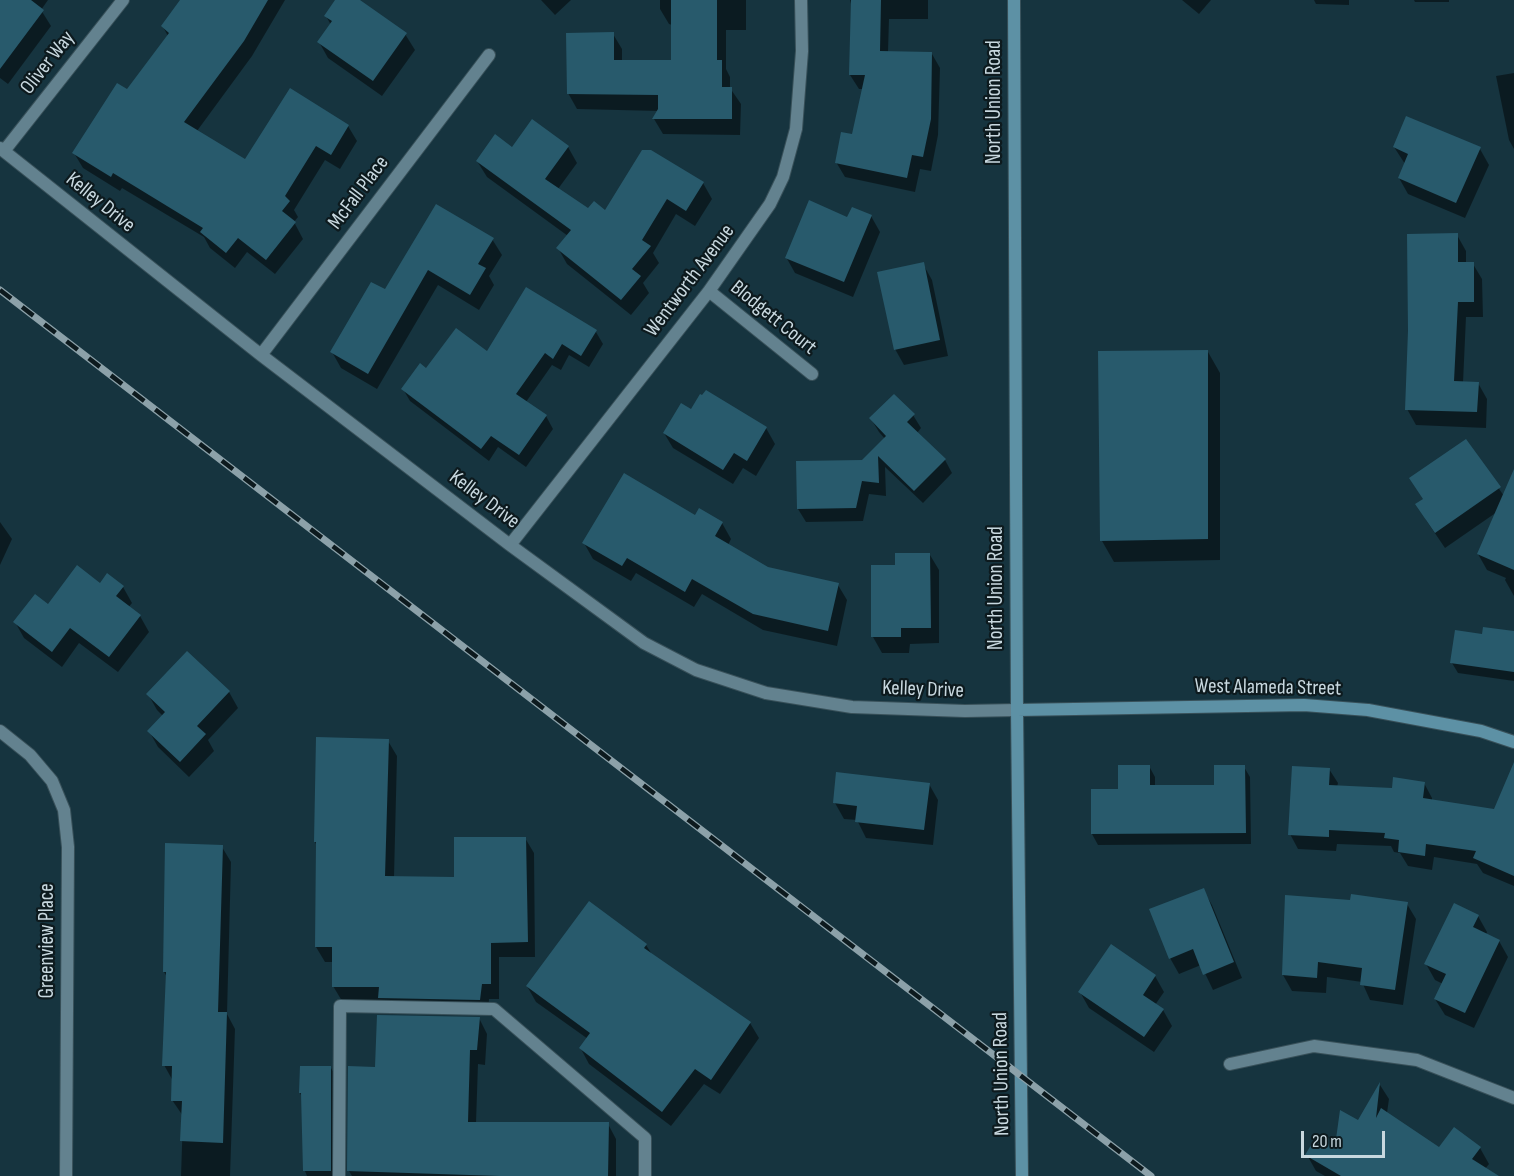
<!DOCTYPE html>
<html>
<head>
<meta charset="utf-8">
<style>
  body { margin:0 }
  #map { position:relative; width:1514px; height:1176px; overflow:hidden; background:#16343f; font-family:"Sofia Sans Condensed",sans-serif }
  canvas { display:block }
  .scale { position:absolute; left:1301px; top:1131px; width:84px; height:27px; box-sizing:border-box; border:3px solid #c8d8df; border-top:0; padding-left:8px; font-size:18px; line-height:21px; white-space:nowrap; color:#c8d8df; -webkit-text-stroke:4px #0d1a1e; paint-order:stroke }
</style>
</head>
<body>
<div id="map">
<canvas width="1514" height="1176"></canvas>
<div class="scale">20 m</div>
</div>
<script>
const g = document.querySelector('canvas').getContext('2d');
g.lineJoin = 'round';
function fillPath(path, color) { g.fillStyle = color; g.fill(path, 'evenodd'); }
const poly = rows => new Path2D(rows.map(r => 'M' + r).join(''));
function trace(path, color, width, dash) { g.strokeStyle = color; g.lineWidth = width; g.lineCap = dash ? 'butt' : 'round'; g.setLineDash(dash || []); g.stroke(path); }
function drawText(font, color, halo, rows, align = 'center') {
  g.font = font + ' "Sofia Sans Condensed",sans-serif'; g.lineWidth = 4.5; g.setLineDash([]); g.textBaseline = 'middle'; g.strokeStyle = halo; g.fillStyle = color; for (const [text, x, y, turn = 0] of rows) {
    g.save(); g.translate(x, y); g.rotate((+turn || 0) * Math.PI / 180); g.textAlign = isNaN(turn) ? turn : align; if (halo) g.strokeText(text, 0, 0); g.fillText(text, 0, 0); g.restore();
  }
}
fillPath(poly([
  [0,0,48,0,41,10,51,26,8,84,0,78],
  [191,0,285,0,252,56,197,131,246,161,348,126,357,141,340,169,325,160,294,210,298,217,294,222,303,239,275,274,247,252,235,268,210,248,204,237,122,188,120,191,83,168,74,153,127,91,168,36,163,27],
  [337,0,358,0,405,34,415,50,382,96,328,58,319,42,331,25,326,16],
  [541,0,571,0,555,15],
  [660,0,746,0,746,30,726,30,726,69,730,77,730,88,741,104,740,135,663,134,654,119,659,111,577,109,568,93,613,34,622,49,622,61,672,61,672,25,669,24,660,9],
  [850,0,928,0,928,19,889,19,888,52,932,54,940,68,938,135,931,171,920,169,915,192,845,177,836,162,854,136,864,89,859,89,850,75,852,8],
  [1182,0,1211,0,1199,14],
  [1314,0,1349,0,1349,5,1316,4],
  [1414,0,1449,0,1449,2,1415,2],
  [1514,73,1514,149,1509,140,1496,76],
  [568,147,577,163,558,189,588,210,605,212,703,183,712,199,695,226,676,214,653,253,659,263,643,283,649,293,631,315,567,264,558,248,568,236,487,177,477,161,513,149],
  [1394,147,1480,149,1489,165,1465,218,1408,194,1399,178,1405,164],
  [437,206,492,239,502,255,489,276,494,285,479,310,438,285,377,389,341,368,332,352,385,291],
  [871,216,880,232,853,297,795,273,786,257,848,218],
  [1457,235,1466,251,1466,264,1473,264,1482,279,1483,317,1466,317,1463,383,1478,383,1487,399,1486,428,1416,425,1407,409],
  [923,264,932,280,948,356,904,365,895,349],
  [596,332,603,344,589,367,569,355,561,370,552,365,526,402,546,416,553,429,526,467,498,447,489,461,410,401,403,389,427,370],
  [1208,352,1220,373,1220,560,1114,562,1102,541],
  [692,411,766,428,775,444,756,476,743,468,733,484,673,448,664,433],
  [913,415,921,428,917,433,945,460,952,473,923,503,885,467,886,496,869,494,863,521,806,522,798,509,863,462,885,439,879,432,871,419],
  [1466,441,1504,496,1514,497,1514,596,1505,580,1506,578,1487,570,1478,554,1497,512,1445,548,1426,520,1424,500],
  [695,517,722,523,731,539,728,545,768,569,838,585,847,600,837,646,763,630,702,594,694,607,636,573,631,581,593,559,584,543],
  [0,522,12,539,0,565],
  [930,555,939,570,939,643,910,644,909,653,882,653,873,637,897,566],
  [100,585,123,587,132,603,128,608,140,616,149,632,118,672,79,643,62,667,24,638,15,622,48,606],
  [1514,633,1514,681,1458,673,1452,663],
  [229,692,238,708,208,740,214,751,189,777,158,747,149,731,163,716,157,710,148,694],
  [388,741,397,756,394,877,456,878,525,838,534,853,535,957,499,957,499,999,489,999,488,1015,388,1013,382,1002,342,1001,333,986,333,962,325,962,316,947,317,846,315,842],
  [1149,766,1155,777,1155,787,1215,787,1244,767,1250,777,1251,844,1098,845,1092,834,1092,790,1119,790],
  [1329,769,1338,783,1337,787,1393,790,1424,783,1432,798,1432,801,1495,811,1514,807,1514,886,1483,873,1477,864,1434,857,1432,870,1408,866,1400,853,1394,852,1391,846,1337,844,1336,851,1298,849,1290,834],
  [929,784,938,800,933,845,866,838,857,820,844,819,835,803],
  [222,847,231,862,227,1014,235,1029,230,1176,181,1176,183,1116,172,1100,173,1081,164,1065,167,977,164,972],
  [1203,890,1212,905,1242,978,1213,990,1201,965,1179,974,1170,958],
  [1407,904,1416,919,1403,1005,1370,1000,1362,982,1327,977,1326,993,1292,991,1283,975],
  [1478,916,1487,932,1486,935,1499,941,1508,957,1474,1028,1445,1015,1435,999,1443,984,1435,980,1426,964],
  [646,945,653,956,750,1023,759,1038,720,1094,704,1084,671,1126,589,1064,581,1049,588,1039,536,1002,527,986],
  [1155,976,1164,992,1155,1005,1163,1010,1172,1026,1154,1052,1089,1008,1080,992],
  [479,1018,487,1034,485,1065,478,1064,476,1123,608,1124,616,1139,616,1176,352,1176,349,1171,376,1068],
  [331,1068,335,1075,334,1176,307,1176,305,1171,302,1097,300,1093],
  [1380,1085,1389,1099,1387,1113,1440,1149,1480,1148,1489,1164,1485,1169,1496,1176,1325,1176,1316,1171,1307,1155,1337,1141,1358,1122]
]), '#0007');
fillPath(poly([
  [0,0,31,0,44,10,0,69],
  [180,0,268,0,244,41,184,122,245,159,290,88,349,125,331,155,316,146,285,196,290,201,282,211,296,222,266,260,238,238,226,253,200,232,203,228,113,173,111,177,72,153,117,83,127,89,169,33,161,26],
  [335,0,360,0,407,33,373,81,317,42,332,21,324,16],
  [671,0,717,0,717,60,722,60,722,87,732,87,732,119,652,119,658,109,658,95,567,94,566,33,614,32,614,60,671,60],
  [851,0,881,0,880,51,932,52,931,119,923,157,912,155,907,178,835,163,841,132,852,134,865,75,849,75],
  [1406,116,1481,147,1456,203,1398,178,1408,154,1393,147],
  [532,119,569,146,545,179,588,208,594,201,605,210,642,150,651,150,704,182,686,211,667,199,642,240,651,246,632,269,641,276,621,300,556,248,571,230,476,161,495,134,512,147],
  [809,200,847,217,852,207,872,215,844,282,785,258],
  [436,204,494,238,478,264,486,268,470,295,428,270,368,374,330,352,371,282,385,289],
  [1458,233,1458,262,1474,262,1474,302,1458,302,1454,381,1479,382,1477,412,1405,410,1408,331,1407,234],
  [924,262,940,340,894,350,877,272],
  [526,287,597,330,581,356,562,344,553,359,545,353,516,394,547,415,519,455,491,436,481,449,401,389,420,363,426,368,456,328,487,351],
  [1208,350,1208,539,1100,541,1098,351],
  [706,390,767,427,747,461,734,453,723,470,663,433,681,403,691,409,700,394,702,395],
  [894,394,915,414,907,422,946,459,914,491,878,456,879,483,862,481,856,508,797,509,796,461,862,460,886,436,869,418],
  [1466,439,1501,487,1435,533,1415,504,1423,499,1409,478],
  [1514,469,1514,570,1477,554],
  [624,473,695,515,699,508,723,522,715,536,768,567,839,583,828,631,753,614,692,579,685,592,627,558,622,566,582,543],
  [895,553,930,553,931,628,901,628,901,637,871,637,871,565,895,565],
  [77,565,100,583,107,573,124,586,116,596,141,615,109,657,70,628,52,652,13,622,35,594,48,604],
  [1483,627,1514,631,1514,672,1450,663,1455,630,1482,634],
  [187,651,230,691,197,726,206,734,180,762,147,731,165,712,146,694],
  [316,737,389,739,385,876,454,877,454,837,526,837,528,942,491,943,491,984,482,984,480,1000,378,998,379,987,332,987,332,947,315,947,316,842,314,842],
  [1514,762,1514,876,1473,858,1476,851,1426,844,1425,856,1398,852,1399,840,1384,838,1385,833,1329,830,1329,837,1288,835,1292,766,1330,768,1329,785,1392,788,1393,777,1425,782,1423,798,1494,809],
  [1118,765,1150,765,1150,785,1214,785,1214,765,1245,765,1246,833,1091,834,1091,789,1118,789],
  [836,772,930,783,924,830,855,822,857,806,833,803],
  [165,843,223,845,218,1012,227,1012,223,1143,180,1141,182,1101,171,1101,172,1066,162,1066,166,972,163,972],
  [1204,888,1234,962,1203,975,1193,949,1169,959,1149,909],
  [1351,894,1408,902,1395,990,1360,985,1362,968,1318,962,1317,978,1282,975,1285,895,1350,900],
  [589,901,647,944,644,948,751,1022,711,1080,695,1069,662,1112,579,1048,590,1033,526,986],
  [1454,903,1479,915,1473,927,1500,940,1465,1013,1434,999,1446,974,1424,964],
  [1111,944,1156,975,1143,995,1164,1009,1144,1037,1078,992],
  [377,1015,480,1017,477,1050,470,1050,468,1122,609,1122,608,1176,500,1176,347,1171,348,1066,375,1067],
  [300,1066,331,1066,331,1171,303,1171,301,1093,299,1093],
  [1380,1082,1376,1118,1381,1108,1439,1147,1454,1127,1481,1147,1472,1159,1499,1176,1341,1176,1305,1155,1316,1137,1336,1139,1340,1110,1358,1120]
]), '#285a6c');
const lane = poly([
  [339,1176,340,1006,494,1009,645,1138,645,1176]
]);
const street = poly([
  [0,148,261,355,510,545,644,643,696,670,766,693,852,707,965,711,1017,710],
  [4,151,123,0],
  [709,291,812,374],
  [261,355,489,55],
  [510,545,709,291,770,204,783,177,796,129,802,51,801,0],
  [0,731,30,755,52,781,64,810,68,847,66,1176],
  [1230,1064,1314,1046,1417,1060,1514,1098]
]);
const secondary = poly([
  [1014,0,1017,710,1022,1176],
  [1017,710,1304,705,1368,710,1481,731,1514,742]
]);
trace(lane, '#385059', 14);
trace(street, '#385059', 14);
trace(secondary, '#385059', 14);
trace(lane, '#63828f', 12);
trace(street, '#63828f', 12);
trace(secondary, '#5d91a5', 12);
const rail = poly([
  [0,290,1151,1176]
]);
trace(rail, '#8ca1a9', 7);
trace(rail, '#0d1a1e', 4.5, [14]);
drawText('21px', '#c8d8df', '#0d1a1e', [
  ["Oliver Way",48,63,-52],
  ["North Union Road",995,102,-90],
  ["McFall Place",359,193,-53],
  ["Kelley Drive",100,203,39],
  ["Wentworth Avenue",690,281,-53],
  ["Blodgett Court",773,318,39],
  ["Kelley Drive",484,500,37],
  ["North Union Road",997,588,-90],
  ["West Alameda Street",1268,688,1],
  ["Kelley Drive",923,690,2],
  ["Greenview Place",48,941,-90],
  ["North Union Road",1002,1074,-91]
]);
</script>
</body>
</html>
